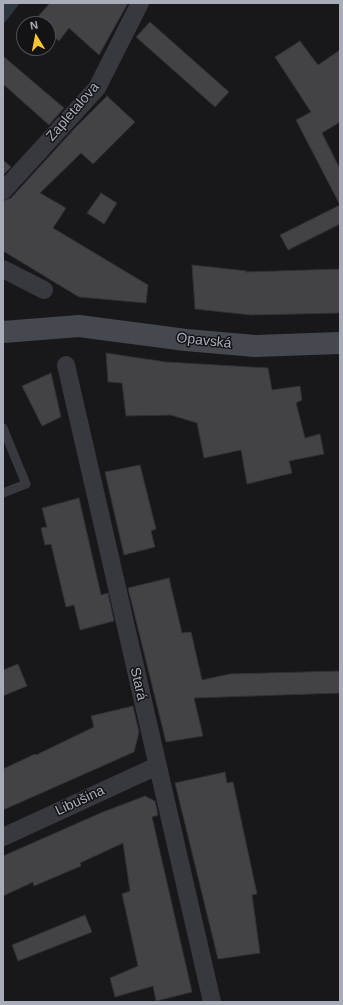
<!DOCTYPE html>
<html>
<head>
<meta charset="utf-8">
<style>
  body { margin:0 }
  #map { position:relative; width:343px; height:1005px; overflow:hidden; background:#18171a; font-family:Arial,sans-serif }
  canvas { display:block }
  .frame { position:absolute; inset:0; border:4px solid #a9adba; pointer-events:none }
  .north { position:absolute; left:16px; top:16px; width:40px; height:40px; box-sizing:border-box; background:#131215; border:1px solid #4f5057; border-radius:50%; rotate:350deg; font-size:11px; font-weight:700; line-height:16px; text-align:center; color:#a9adba }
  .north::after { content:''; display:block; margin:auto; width:14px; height:18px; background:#f8c531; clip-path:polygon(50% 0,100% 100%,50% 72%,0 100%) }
</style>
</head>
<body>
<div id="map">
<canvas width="343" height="1005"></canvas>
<div class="frame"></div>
<div class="north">N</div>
</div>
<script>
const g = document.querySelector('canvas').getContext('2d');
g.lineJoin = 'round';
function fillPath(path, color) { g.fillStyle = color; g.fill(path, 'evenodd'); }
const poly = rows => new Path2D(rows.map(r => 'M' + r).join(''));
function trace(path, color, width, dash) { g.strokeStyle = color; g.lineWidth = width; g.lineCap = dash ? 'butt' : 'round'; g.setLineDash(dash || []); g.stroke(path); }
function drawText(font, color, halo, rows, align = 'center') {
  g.font = font + ' Arial,sans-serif'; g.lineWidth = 3; g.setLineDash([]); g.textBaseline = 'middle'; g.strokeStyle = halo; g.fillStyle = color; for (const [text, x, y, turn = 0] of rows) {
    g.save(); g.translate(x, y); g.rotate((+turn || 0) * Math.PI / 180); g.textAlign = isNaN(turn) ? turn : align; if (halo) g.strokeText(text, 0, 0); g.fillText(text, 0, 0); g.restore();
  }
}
fillPath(poly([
  [3,3,20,3,3,25]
]), '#2d353e');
const building = poly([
  [50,3,128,3,99,55,69,28,59,41,48,32,48,24,39,24,35,20,50,3],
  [150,22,229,92,215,107,136,37,150,22],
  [300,41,318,65,340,50,340,122,322,133,340,169,340,224,288,250,280,235,340,205,296,120,311,112,275,57,300,41],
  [3,56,64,108,49,125,3,84,3,56],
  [107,96,135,122,93,164,81,153,40,193,66,208,53,228,148,285,146,303,79,297,3,251,3,201,11,198,75,128,107,96],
  [3,160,11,167,3,175,3,160],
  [101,193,117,203,104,224,87,213,101,193],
  [192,265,247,271,245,272,340,269,340,313,251,315,195,309,192,265],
  [106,353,166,362,268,368,272,390,300,386,302,400,296,403,305,438,320,434,324,454,289,461,292,473,247,484,241,450,204,458,197,423,171,415,126,416,122,383,108,382,106,353],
  [51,373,61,417,42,426,22,386,51,373],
  [140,465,156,529,151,531,155,547,124,555,105,472,140,465],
  [79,498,101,595,108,593,114,621,80,630,74,605,66,607,51,544,45,545,41,528,47,527,42,508,79,498],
  [169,578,182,633,191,632,202,680,230,674,340,671,340,693,194,698,203,736,166,742,128,588,169,578],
  [18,664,27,686,3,696,3,670,18,664],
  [133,706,139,732,134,752,3,810,3,769,35,754,36,755,94,727,91,716,133,706],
  [225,772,227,783,233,782,257,894,252,895,260,953,218,959,175,783,225,772],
  [145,796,155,801,158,815,152,817,192,992,156,1001,153,986,115,997,110,978,138,966,122,894,130,891,123,843,80,863,81,866,34,886,33,882,3,896,3,856,103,812,145,796],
  [85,915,92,932,18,961,12,945,85,915]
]);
fillPath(building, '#424247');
trace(building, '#323136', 1);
trace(poly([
  [3,428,26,484,3,493]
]), '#38393f', 9);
trace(poly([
  [3,191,97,88,140,3],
  [3,269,44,290],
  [66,365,212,1002],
  [3,837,157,766]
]), '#38393f', 18);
trace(poly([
  [3,332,79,326,186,340,255,346,340,343]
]), '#46484f', 22);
drawText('14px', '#a9adba', '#131215', [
  ["Zapletalova",73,112,-49],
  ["Opavská",204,341,6],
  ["Stará",138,684,77],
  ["Libušina",80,801,-25]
]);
</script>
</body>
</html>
